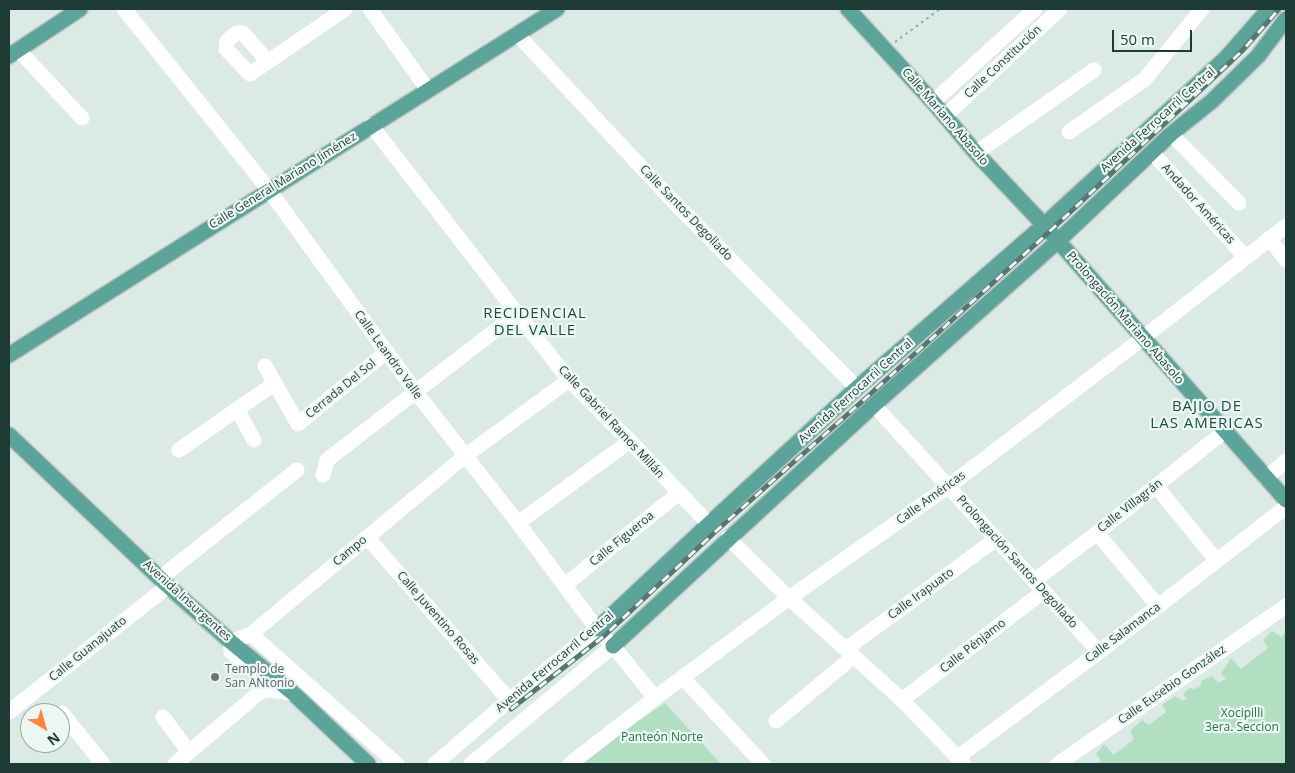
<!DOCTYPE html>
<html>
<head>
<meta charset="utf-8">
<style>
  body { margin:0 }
  #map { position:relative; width:1295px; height:773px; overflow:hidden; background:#dceae5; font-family:"Open Sans",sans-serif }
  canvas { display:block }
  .frame { position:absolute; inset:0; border:10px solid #1d3a35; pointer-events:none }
  .north { position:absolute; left:20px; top:703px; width:50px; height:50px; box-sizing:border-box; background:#ecf7f2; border:1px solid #99aba6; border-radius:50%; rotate:142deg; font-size:14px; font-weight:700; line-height:20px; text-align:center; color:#1d3a35 }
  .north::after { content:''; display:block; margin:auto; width:18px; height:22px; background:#ff8545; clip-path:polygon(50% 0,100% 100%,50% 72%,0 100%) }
  .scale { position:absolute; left:1112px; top:30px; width:80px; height:22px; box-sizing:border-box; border:2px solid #1d3a35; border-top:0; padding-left:6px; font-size:15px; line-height:18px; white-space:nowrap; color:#1d3a35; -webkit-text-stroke:4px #ecf7f2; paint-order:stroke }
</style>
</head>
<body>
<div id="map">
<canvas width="1295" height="773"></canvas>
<div class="frame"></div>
<div class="north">N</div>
<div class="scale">50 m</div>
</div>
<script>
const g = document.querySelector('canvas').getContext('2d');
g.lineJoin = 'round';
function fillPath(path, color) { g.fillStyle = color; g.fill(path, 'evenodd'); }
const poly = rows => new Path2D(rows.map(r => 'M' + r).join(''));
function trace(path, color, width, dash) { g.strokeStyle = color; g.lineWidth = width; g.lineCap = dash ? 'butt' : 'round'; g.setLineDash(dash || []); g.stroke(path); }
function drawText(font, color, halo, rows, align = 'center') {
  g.font = font + ' "Open Sans",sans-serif'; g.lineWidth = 4.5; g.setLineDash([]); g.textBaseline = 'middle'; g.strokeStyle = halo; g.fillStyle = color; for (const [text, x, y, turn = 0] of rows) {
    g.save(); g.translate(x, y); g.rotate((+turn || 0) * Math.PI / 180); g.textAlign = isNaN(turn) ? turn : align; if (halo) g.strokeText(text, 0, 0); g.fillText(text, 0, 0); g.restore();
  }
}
fillPath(poly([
  [1272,631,1282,637,1286,631,1286,764,1096,764,1101,761,1096,754,1104,744,1114,755,1134,739,1130,731,1142,720,1149,725,1166,712,1162,705,1175,696,1183,701,1187,698,1183,695,1189,688,1194,689,1201,686,1201,681,1212,676,1219,683,1226,678,1221,674,1231,658,1241,669,1268,648,1263,640],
  [665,703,721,764,575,764]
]), '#b2dec2');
const major = poly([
  [848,9,933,102,976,153,1044,225,1286,500],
  [9,56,80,9],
  [9,355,557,9],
  [9,435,168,586,231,642,294,694,368,764],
  [597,629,709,524,857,388,1044,225,1226,58,1269,9],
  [613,646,874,405,1058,241,1171,134,1212,101,1258,56,1286,19]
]);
trace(major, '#bbc4c2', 18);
trace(poly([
  [895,42,940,9]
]), '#79b1a5', 2, [2.5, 4]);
trace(poly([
  [124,9,269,190,415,391,518,523,597,629,613,646,655,698],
  [370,9,428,90],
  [517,34,671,199,857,388],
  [17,51,25,57,82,118],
  [268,62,243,33,236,33,227,41,226,49,250,74,345,9],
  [933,102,1035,9],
  [945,116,1060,9],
  [371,125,569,380,630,441,709,524],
  [1069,132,1145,79,1202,9],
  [1171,134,1239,203],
  [1152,152,1245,257],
  [976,153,1094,70],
  [1269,238,1286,260],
  [265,366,298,424,386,352],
  [874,405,1099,652],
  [237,409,254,440],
  [179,450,275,383],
  [323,475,327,460,518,313],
  [1266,478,1286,461],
  [1156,486,1217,561],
  [518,523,630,441],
  [1097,533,1158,606],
  [367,537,509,700],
  [728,538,789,598,902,700,964,764],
  [160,578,297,470],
  [1035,580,1097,533,1225,431],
  [565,585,679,493],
  [251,634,397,764],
  [846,649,996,539],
  [683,678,763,764],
  [260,692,261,682,257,673,231,652,231,642,251,634,465,456,569,380],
  [902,700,1044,591],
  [9,712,168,586],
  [62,713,103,764],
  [163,717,189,752],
  [776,721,854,656],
  [958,757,1099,652,1286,507],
  [175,764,260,692,269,690,278,691,294,694],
  [435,764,509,700,597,629],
  [471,764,613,646],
  [570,764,655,698,789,598,949,486,1143,338,1286,226],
  [1058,764,1286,606]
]), '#fff', 15);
trace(major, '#5ca499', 15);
const rail = poly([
  [511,709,604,636,716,531,866,398,1049,232,1175,114,1242,51,1279,9]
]);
trace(rail, '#567671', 5);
trace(rail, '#ecf7f2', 3, [9]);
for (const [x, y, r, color] of [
  [215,677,5,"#6b7280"]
]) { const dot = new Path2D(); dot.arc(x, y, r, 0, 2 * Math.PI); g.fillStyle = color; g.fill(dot); trace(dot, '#ecf7f2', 2); }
drawText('12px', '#1d3a35', '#ecf7f2', [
  ["Calle Constitución",1003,62,-43],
  ["Calle Mariano Abasolo",945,117,49],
  ["Avenida Ferrocarril Central",1158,120,-42],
  ["Calle General Mariano Jiménez",283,181,-32],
  ["Andador Américas",1198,204,48],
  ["Calle Santos Degollado",686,213,46],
  ["Prolongación Mariano Abasolo",1125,318,49],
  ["Calle Leandro Valle",388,355,54],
  ["Cerrada Del Sol",341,389,-39],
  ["Avenida Ferrocarril Central",856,391,-42],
  ["Calle Gabriel Ramos Millán",611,422,47],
  ["Calle Américas",931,498,-36],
  ["Calle Villagrán",1130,506,-38],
  ["Calle Figueroa",622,539,-39],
  ["Campo",350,551,-40],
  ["Prolongación Santos Degollado",1017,562,48],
  ["Calle Irapuato",921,594,-36],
  ["Avenida Insurgentes",187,601,42],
  ["Calle Juventino Rosas",438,618,49],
  ["Calle Salamanca",1123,633,-37],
  ["Calle Pénjamo",973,646,-38],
  ["Calle Guanajuato",88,649,-39],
  ["Avenida Ferrocarril Central",555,662,-40],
  ["Calle Eusebio González",1172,685,-35]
]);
drawText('12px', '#5b616d', '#ecf7f2', [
  ["Templo de",225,670],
  ["San ANtonio",225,684]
], 'left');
drawText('12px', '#24744b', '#ecf7f2', [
  ["Xocipilli",1242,714],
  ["3era. Seccion",1242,728],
  ["Panteón Norte",662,738]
]);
g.letterSpacing = '1px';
drawText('15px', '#184d46', '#ecf7f2', [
  ["RECIDENCIAL",535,314],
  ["DEL VALLE",535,331],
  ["BAJIO DE",1207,407],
  ["LAS AMERICAS",1207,424]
]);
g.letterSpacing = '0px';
</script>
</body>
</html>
